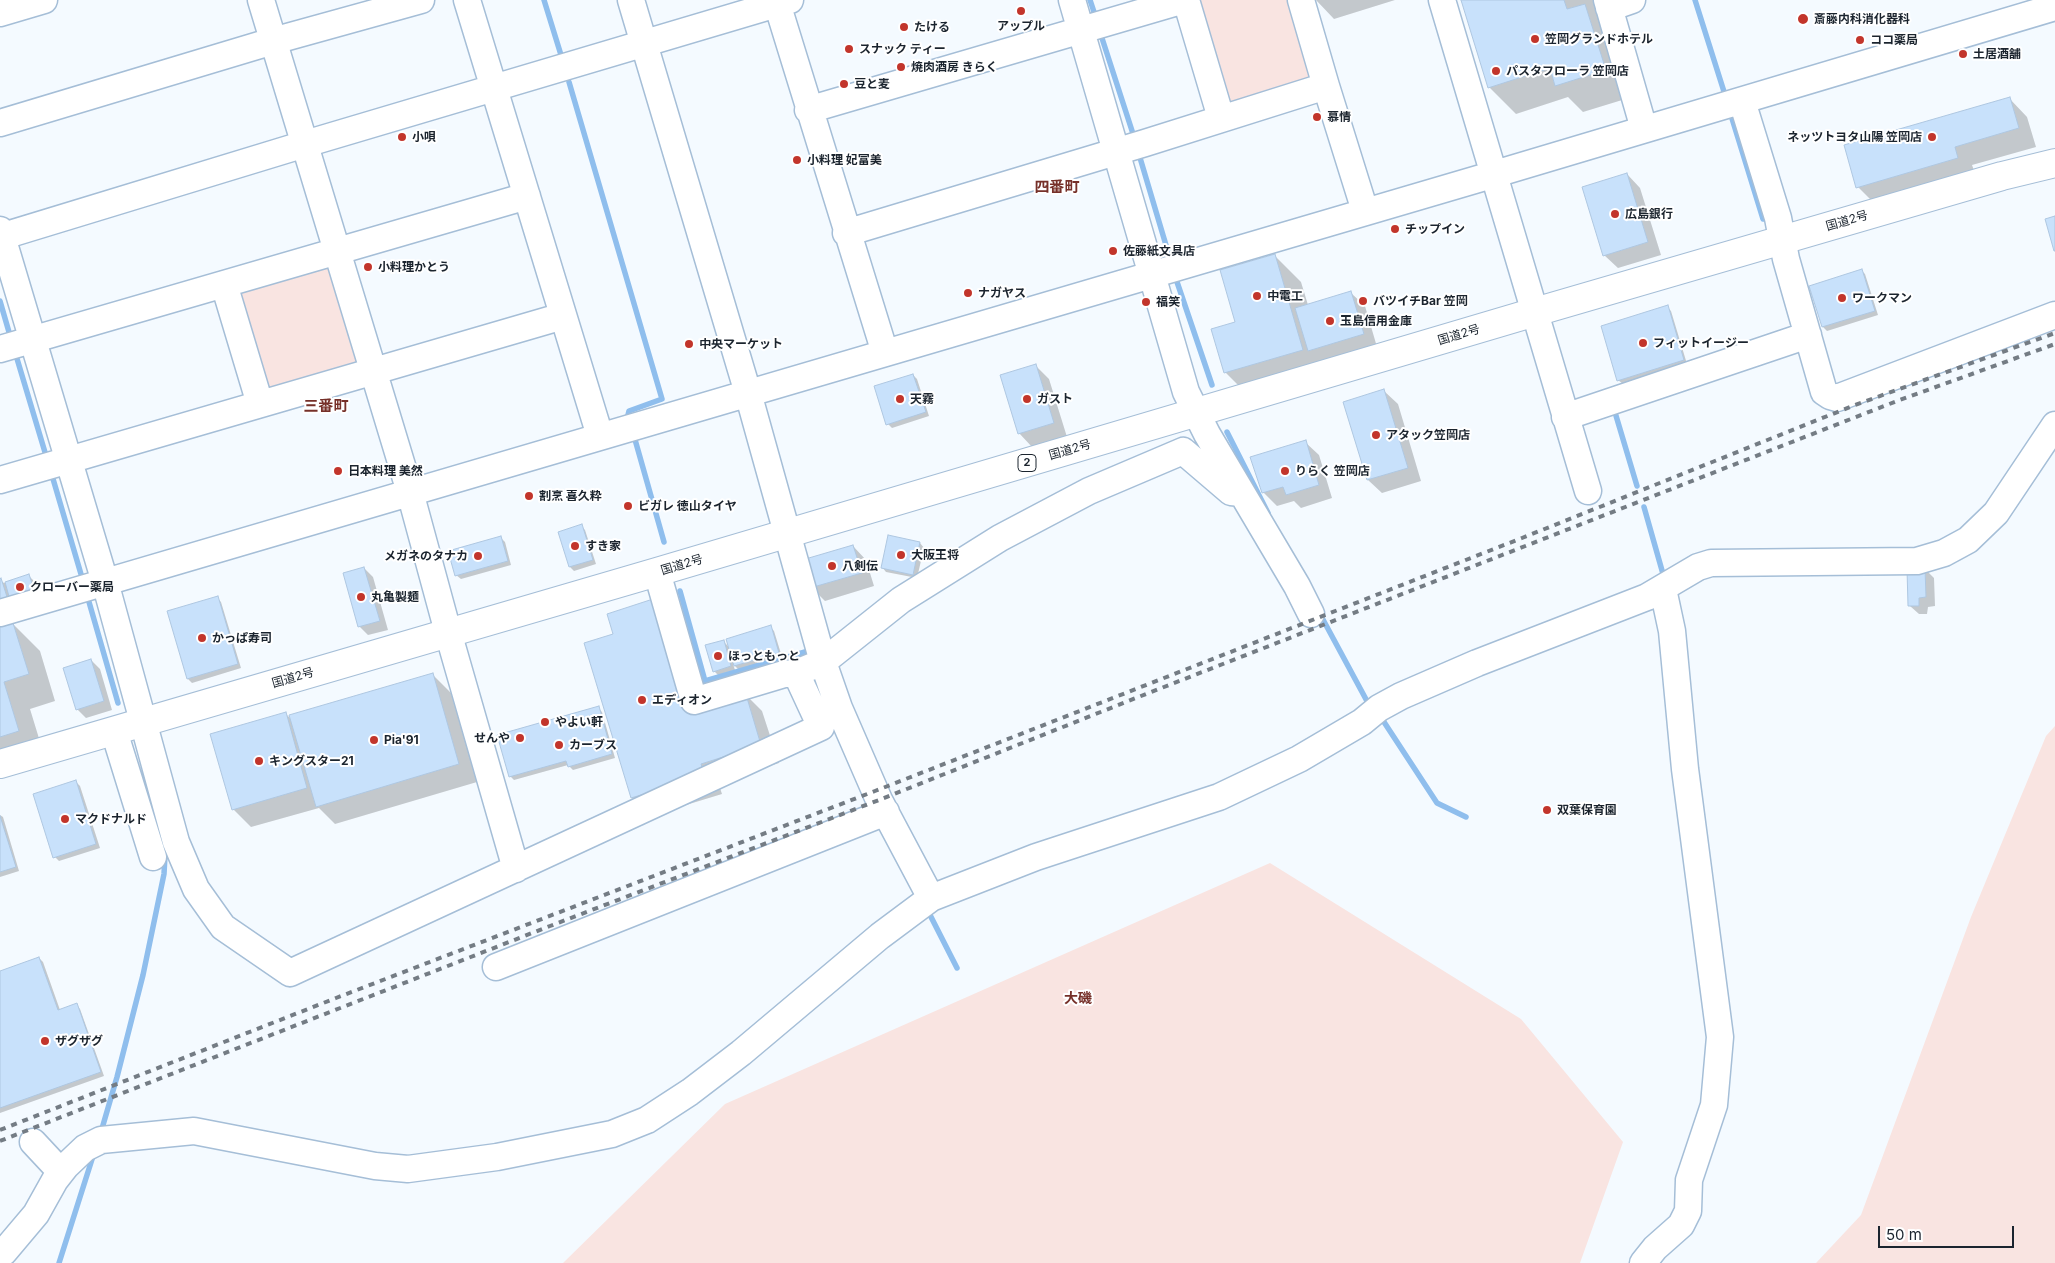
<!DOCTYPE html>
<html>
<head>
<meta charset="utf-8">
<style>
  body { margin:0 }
  #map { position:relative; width:2055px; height:1263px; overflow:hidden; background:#f4faff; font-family:Inter,sans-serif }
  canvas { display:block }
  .scale { position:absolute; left:1878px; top:1226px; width:136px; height:22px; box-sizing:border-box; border:2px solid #1b242e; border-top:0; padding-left:6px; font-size:15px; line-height:18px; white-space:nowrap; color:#1b242e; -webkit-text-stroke:4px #fff; paint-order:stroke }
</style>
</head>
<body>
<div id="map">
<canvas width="2055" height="1263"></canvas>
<div class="scale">50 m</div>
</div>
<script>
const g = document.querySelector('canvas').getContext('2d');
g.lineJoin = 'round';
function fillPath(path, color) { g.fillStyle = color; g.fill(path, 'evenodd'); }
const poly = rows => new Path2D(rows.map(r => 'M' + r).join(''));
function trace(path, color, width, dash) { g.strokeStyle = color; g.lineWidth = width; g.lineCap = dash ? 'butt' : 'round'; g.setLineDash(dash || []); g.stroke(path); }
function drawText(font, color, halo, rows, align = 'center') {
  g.font = font + ' Inter,"Noto Sans JP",sans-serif'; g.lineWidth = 4; g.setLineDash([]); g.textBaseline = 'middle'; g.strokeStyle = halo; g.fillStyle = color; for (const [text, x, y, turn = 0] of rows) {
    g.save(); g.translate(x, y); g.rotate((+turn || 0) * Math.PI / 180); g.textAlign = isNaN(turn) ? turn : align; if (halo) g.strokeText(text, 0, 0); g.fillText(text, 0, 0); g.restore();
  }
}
fillPath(poly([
  [1200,0,1290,0,1314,81,1225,108,1194,6],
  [336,251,372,371,260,404,224,284],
  [2055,726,2055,1263,1816,1263,1861,1215,1971,917,2046,736],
  [1270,863,1521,1019,1623,1142,1580,1263,563,1263,725,1104]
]), '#f9e4e1');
fillPath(poly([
  [1316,0,1395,0,1334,19],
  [1462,0,1607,0,1632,97,1583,112,1568,97,1516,114,1489,87],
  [2009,98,2027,117,2036,147,1972,165,1976,176,1876,205,1858,187],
  [1627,174,1640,188,1661,255,1618,268,1604,255],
  [1275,256,1301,282,1308,305,1351,293,1365,306,1377,347,1252,399,1225,372,1236,323],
  [1861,270,1865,274,1878,315,1827,331,1823,327],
  [1667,307,1671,311,1687,364,1623,384,1618,380],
  [1036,366,1049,379,1067,437,1032,447,1019,433],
  [913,375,917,379,929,416,892,428,888,424],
  [1384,391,1398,404,1421,481,1382,493,1368,480],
  [1305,442,1319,455,1332,498,1301,508,1294,501,1277,506,1263,492],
  [581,526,585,530,596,564,574,571,570,567],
  [889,537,920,543,924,548,917,578,886,572,882,567],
  [501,538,505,542,511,565,461,579,456,575],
  [853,546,866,560,874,586,825,601,811,587],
  [364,568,373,577,388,630,368,635,359,626],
  [1925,569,1934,578,1935,606,1928,607,1927,614,1919,614,1910,606],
  [29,576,38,585,43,601,0,613,0,580,4,583],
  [217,598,221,602,241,668,192,683,188,679],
  [13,624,40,651,55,701,30,709,45,758,0,772,0,628],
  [770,627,774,631,782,657,739,670,733,664,735,670,718,675,714,671,723,641,729,647],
  [585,644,697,707,744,693,762,711,779,763,718,782,722,794,650,816,632,798],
  [91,660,100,669,112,710,86,718,77,709],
  [433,675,451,693,477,782,335,824,319,808,251,827,233,809,285,713,292,720],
  [598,708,602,712,615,758,573,770,568,765,514,780,510,776],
  [76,782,80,786,100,848,59,861,55,857],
  [0,815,3,817,19,871,0,877],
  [39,958,43,962,60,1010,76,1005,80,1009,104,1076,0,1113,0,972]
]), '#0003');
trace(poly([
  [544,0,561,55],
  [1090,0,1096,18],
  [1695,0,1726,98],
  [1100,32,1135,140],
  [569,82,662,399,629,411,628,415],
  [1730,112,1763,219],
  [1138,151,1171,262],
  [1175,276,1212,385],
  [0,301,11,339],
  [15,352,47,459],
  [1614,409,1637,486],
  [1227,432,1268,513],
  [634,436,664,542],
  [51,472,83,581],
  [1644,507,1663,574],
  [680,591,705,681,805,652,809,662],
  [87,595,118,703],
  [1320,614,1368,703],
  [1384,722,1437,803,1466,817],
  [928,911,957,968],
  [101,1132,117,1077,143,975,164,874,165,855],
  [59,1263,94,1153]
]), '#8fbeed', 5.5);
const building = poly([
  [1461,0,1564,0,1567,9,1585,4,1606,70,1555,86,1550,68,1488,88,1461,0],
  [2010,97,2019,128,1955,147,1958,158,1856,188,1844,145,2010,97],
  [1627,173,1648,242,1603,256,1582,187,1627,173],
  [2055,216,2055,251,2054,251,2045,219,2055,216],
  [1275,254,1303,350,1224,373,1211,329,1235,322,1220,270,1275,254],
  [1862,269,1875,311,1822,327,1809,286,1862,269],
  [1351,291,1364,334,1308,351,1295,308,1351,291],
  [1668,305,1684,360,1617,381,1601,326,1668,305],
  [1036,364,1054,423,1018,434,1000,375,1036,364],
  [913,374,926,412,886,425,874,386,913,374],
  [1384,389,1408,468,1367,480,1343,402,1384,389],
  [1306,440,1319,485,1286,495,1283,487,1262,493,1250,457,1306,440],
  [582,524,593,560,569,567,558,532,582,524],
  [888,535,920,542,913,575,881,568,888,535],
  [501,536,508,561,455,576,448,551,501,536],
  [853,545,862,573,810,588,802,560,853,545],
  [364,567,380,621,358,627,343,573,364,567],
  [1925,568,1926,597,1919,598,1919,606,1908,606,1907,569,1925,568],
  [29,574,35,593,10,600,5,582,29,574],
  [1,578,8,600,0,602,0,579,1,578],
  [218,596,238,664,187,679,167,611,218,596],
  [653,599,686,709,745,691,761,745,701,764,705,776,631,798,584,643,613,634,607,614,653,599],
  [13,623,29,674,4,682,19,731,0,737,0,627,13,623],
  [771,625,779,653,734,666,726,639,771,625],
  [724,640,731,666,713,672,705,645,724,640],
  [91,659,104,701,76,710,63,668,91,659],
  [433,673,459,764,316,807,289,715,433,673],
  [599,706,612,754,568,767,566,761,509,777,497,735,599,706],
  [286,712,307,788,232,810,210,734,286,712],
  [76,780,96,844,53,858,33,794,76,780],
  [0,816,16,867,0,872,0,816],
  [39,957,58,1010,77,1003,101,1072,0,1108,0,971,39,957]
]);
fillPath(building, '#c8e1fb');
trace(building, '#aec7e1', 1);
const minor = poly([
  [261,0,410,492,448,632,516,869],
  [467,0,600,436],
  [631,0,748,393,823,662,839,708,879,800,931,898],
  [776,0,885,353],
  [1072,0,1186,392,1207,434,1297,586,1311,614],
  [1186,0,1221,118],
  [1301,0,1326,86,1365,211],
  [1442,0,1588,491],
  [1607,0,1644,129],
  [1609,8,1632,0],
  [0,13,44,0],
  [1742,101,1778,218,1786,259,1824,392,1830,396,1837,398,2055,315],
  [808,110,1184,0],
  [0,123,273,41,421,0],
  [0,230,105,582,176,842,196,889,223,927,290,973,821,727,796,673],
  [846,233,1145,143,1326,86],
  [0,237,305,144,790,0],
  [224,284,260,404],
  [0,349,527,196],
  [1565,417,1808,335],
  [0,480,563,316],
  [657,572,694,701,784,674,796,673,823,662,901,600,1000,538,1089,491,1183,451,1231,492,1241,493],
  [0,613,1495,174,2055,7],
  [114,731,153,857],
  [496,967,886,812],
  [33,1142,61,1172],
  [0,1254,4,1252,36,1214,55,1180,66,1166,85,1148,101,1140,194,1131,375,1166,408,1169,497,1157,612,1134,647,1120,690,1092,741,1053,880,936,931,898,1036,857,1219,797,1299,759,1362,722,1379,708,1401,696,1477,663,1647,597,1698,567,1711,563,1917,561,1944,553,1968,540,1996,513,2055,425],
  [1643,1263,1655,1248,1681,1225,1688,1211,1689,1180,1714,1105,1720,1037,1685,769,1672,631,1663,589]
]);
const highway = poly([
  [0,764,657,572,1535,312,2002,176,2055,163]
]);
trace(minor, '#a5bed7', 29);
trace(highway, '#a5bed7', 30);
trace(minor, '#fff', 26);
trace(highway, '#fff', 28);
trace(poly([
  [0,1130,336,998,875,791,1522,538,1855,405,2055,333],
  [0,1141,550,926,879,800,1146,694,1897,401,2055,344]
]), '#747c84', 4, [6, 6]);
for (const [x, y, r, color] of [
  [1021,11,5,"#c2352b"],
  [1803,19,6,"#c2352b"],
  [904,27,5,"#c2352b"],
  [1535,39,5,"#c2352b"],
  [1860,40,5,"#c2352b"],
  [849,49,5,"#c2352b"],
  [1963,54,5,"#c2352b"],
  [901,67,5,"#c2352b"],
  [1496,71,5,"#c2352b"],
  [844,84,5,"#c2352b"],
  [1317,117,5,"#c2352b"],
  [402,137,5,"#c2352b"],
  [1932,137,5,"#c2352b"],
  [797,160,5,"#c2352b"],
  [1615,214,5,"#c2352b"],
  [1395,229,5,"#c2352b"],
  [1113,251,5,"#c2352b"],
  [368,267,5,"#c2352b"],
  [968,293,5,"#c2352b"],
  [1257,296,5,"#c2352b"],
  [1842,298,5,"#c2352b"],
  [1363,301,5,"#c2352b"],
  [1146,302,5,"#c2352b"],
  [1330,321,5,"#c2352b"],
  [1643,343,5,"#c2352b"],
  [689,344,5,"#c2352b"],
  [900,399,5,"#c2352b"],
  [1027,399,5,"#c2352b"],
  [1376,435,5,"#c2352b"],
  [338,471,5,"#c2352b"],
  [1285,471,5,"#c2352b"],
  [529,496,5,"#c2352b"],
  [628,506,5,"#c2352b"],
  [575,546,5,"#c2352b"],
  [901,555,5,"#c2352b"],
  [478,556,5,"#c2352b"],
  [832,566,5,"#c2352b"],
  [20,587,5,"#c2352b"],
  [361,597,5,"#c2352b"],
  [202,638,5,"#c2352b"],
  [718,656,5,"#c2352b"],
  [642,700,5,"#c2352b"],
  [545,722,5,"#c2352b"],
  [520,738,5,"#c2352b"],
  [374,740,5,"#c2352b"],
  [559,745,5,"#c2352b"],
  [259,761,5,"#c2352b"],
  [1547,810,5,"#c2352b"],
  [65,819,5,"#c2352b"],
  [45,1041,5,"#c2352b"]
]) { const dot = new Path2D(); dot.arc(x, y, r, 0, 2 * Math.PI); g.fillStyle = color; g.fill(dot); trace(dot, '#fff', 2); }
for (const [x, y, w] of [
  [1027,463,18]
]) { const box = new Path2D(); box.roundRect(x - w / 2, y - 8.5, w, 17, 4); g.fillStyle = '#fff'; g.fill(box); trace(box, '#1b242e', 1); }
drawText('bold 11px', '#1b242e', null, [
  ["2",1027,463]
]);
drawText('bold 12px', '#1b242e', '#fff', [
  ["斎藤内科消化器科",1814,19],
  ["アップル",1021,26,"center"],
  ["たける",914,27],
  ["笠岡グランドホテル",1545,39],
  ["ココ薬局",1870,40],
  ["スナック ティー",859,49],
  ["土居酒舗",1973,54],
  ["焼肉酒房 きらく",911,67],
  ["パスタフローラ 笠岡店",1506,71],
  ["豆と麦",854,84],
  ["慕情",1327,117],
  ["小唄",412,137],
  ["ネッツトヨタ山陽 笠岡店",1922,137,"right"],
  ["小料理 妃富美",807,160],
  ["広島銀行",1625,214],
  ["チップイン",1405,229],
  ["佐藤紙文具店",1123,251],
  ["小料理かとう",378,267],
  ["ナガヤス",978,293],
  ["中電工",1267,296],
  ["ワークマン",1852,298],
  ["バツイチBar 笠岡",1373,301],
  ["福笑",1156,302],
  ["玉島信用金庫",1340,321],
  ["フィットイージー",1653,343],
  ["中央マーケット",699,344],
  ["天霧",910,399],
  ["ガスト",1037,399],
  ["アタック笠岡店",1386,435],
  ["日本料理 美然",348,471],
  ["りらく 笠岡店",1295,471],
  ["割烹 喜久粋",539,496],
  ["ビガレ 徳山タイヤ",638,506],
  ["すき家",585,546],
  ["大阪王将",911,555],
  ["メガネのタナカ",468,556,"right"],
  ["八剣伝",842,566],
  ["クローバー薬局",30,587],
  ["丸亀製麺",371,597],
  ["かっぱ寿司",212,638],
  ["ほっともっと",728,656],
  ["エディオン",652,700],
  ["やよい軒",555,722],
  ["せんや",510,738,"right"],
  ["Pia'91",384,740],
  ["カーブス",569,745],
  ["キングスター21",269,761],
  ["双葉保育園",1557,810],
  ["マクドナルド",75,819],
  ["ザグザグ",55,1041]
], 'left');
drawText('12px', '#1b242e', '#fff', [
  ["国道2号",1847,221,-16],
  ["国道2号",1459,335,-17],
  ["国道2号",1070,450,-16],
  ["国道2号",682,565,-17],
  ["国道2号",293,678,-16]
]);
drawText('bold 14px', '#763029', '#fff', [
  ["大磯",1078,999]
]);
drawText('bold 15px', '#763029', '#fff', [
  ["四番町",1057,187],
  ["三番町",326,406]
]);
</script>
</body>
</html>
